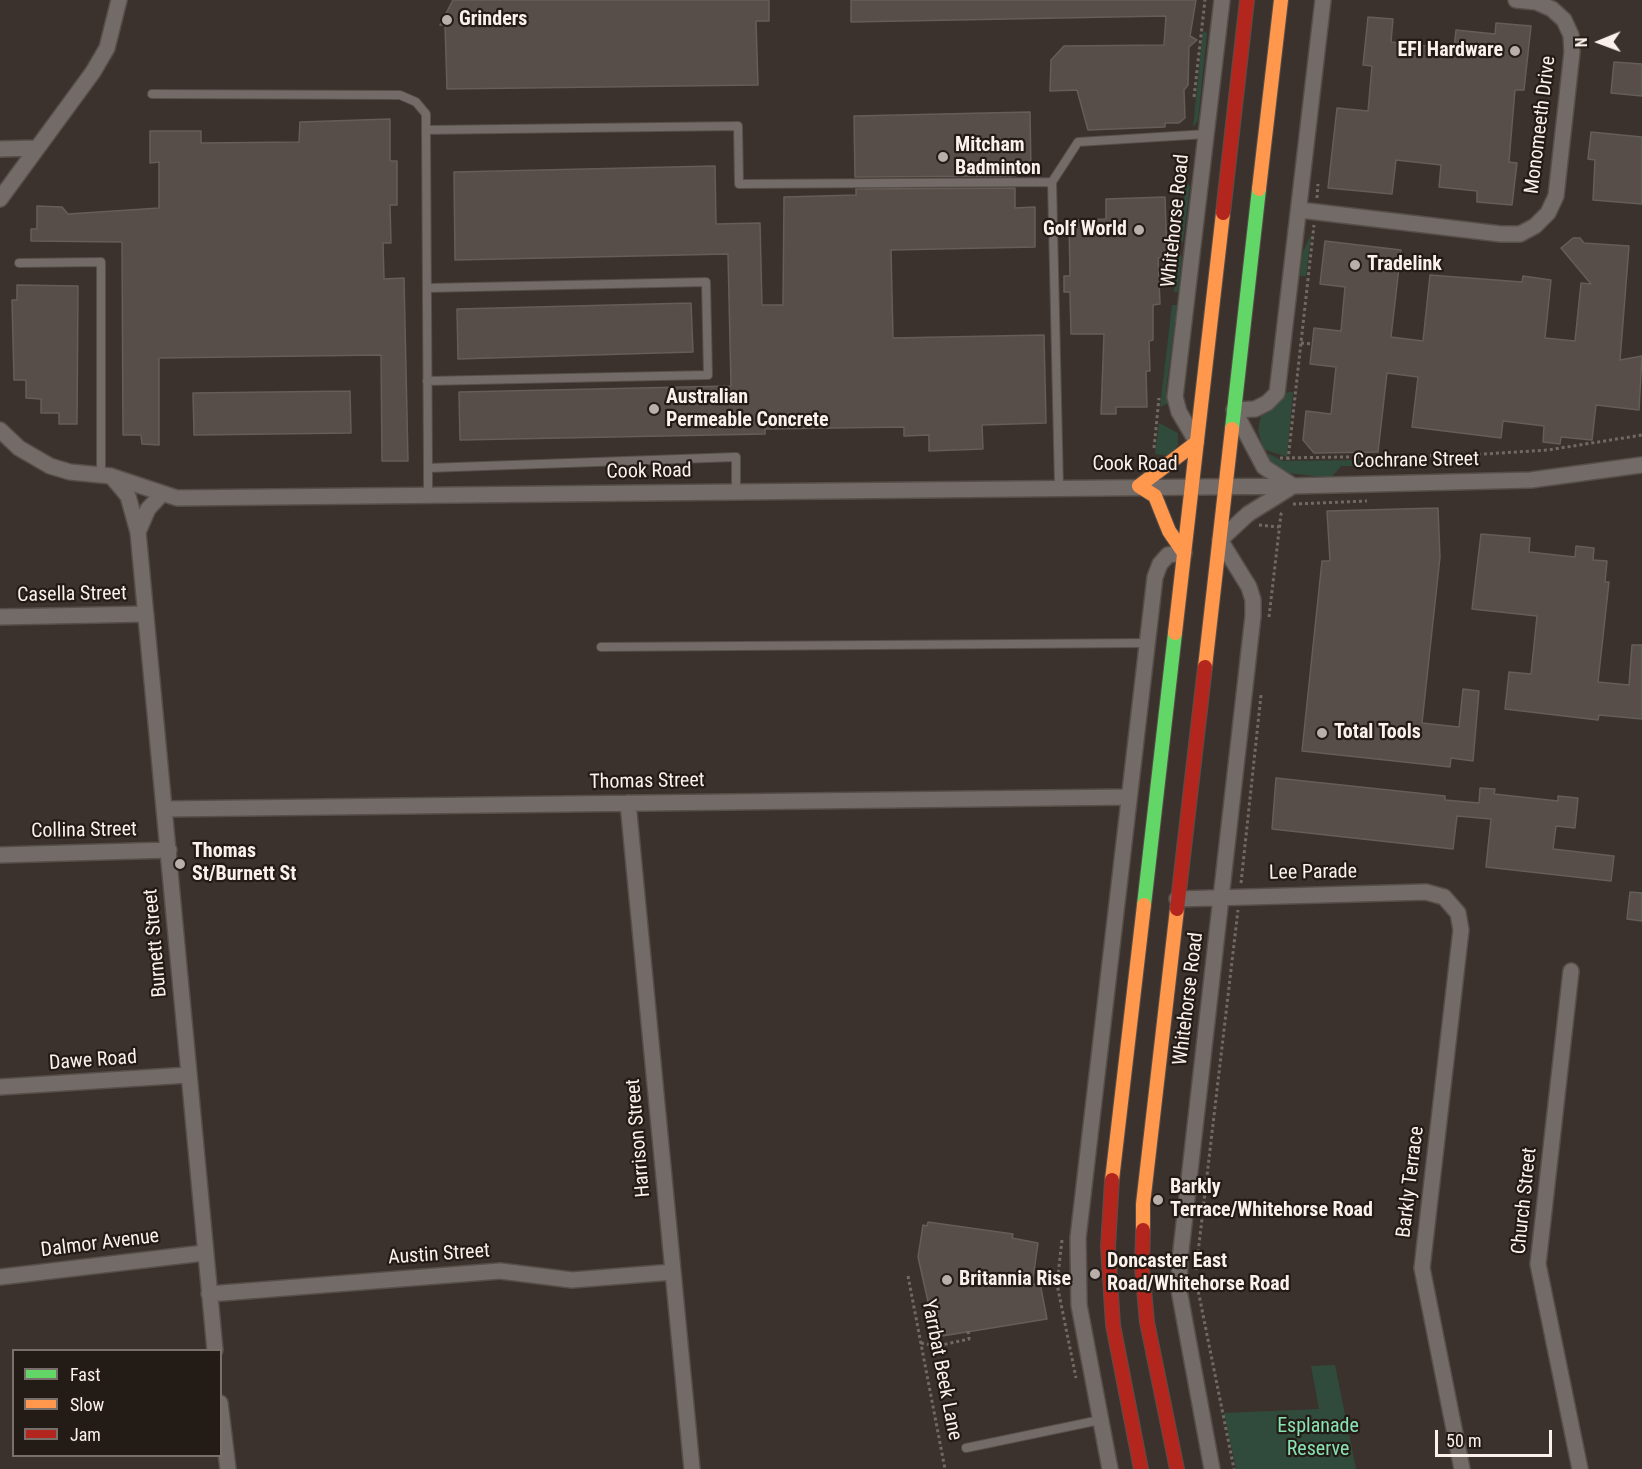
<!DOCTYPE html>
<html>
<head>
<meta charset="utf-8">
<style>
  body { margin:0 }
  #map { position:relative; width:1642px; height:1469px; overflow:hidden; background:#3c322d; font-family:"Roboto Condensed",sans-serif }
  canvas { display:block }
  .legend { position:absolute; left:12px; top:1349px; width:210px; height:108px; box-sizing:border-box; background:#231b16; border:2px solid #7a706b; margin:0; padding:8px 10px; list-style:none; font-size:18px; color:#fcf0ea }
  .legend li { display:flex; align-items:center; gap:12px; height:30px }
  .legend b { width:30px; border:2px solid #7a706b }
  .north { position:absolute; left:1570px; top:12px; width:60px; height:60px; -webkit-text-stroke:4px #231b16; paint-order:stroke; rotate:269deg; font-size:16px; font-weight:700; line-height:24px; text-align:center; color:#fcf0ea }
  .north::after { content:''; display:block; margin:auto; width:21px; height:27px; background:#fcf0ea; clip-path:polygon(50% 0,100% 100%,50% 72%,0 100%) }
  .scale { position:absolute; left:1435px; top:1430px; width:117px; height:27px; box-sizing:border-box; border:3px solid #fcf0ea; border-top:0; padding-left:8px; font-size:18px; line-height:21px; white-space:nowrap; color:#fcf0ea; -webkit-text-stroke:4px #231b16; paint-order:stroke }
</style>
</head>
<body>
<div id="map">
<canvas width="1642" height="1469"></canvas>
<ul class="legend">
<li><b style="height:8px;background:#63d668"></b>Fast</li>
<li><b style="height:8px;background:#ff974d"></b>Slow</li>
<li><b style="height:8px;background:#b3261e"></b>Jam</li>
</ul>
<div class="north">N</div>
<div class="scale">50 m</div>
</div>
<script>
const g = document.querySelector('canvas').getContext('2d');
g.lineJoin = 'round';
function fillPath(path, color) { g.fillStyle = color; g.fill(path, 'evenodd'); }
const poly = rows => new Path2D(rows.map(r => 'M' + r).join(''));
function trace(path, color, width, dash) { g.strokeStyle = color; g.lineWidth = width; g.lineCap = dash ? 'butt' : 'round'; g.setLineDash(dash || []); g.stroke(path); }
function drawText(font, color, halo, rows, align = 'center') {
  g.font = font + ' "Roboto Condensed",sans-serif'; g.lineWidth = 4.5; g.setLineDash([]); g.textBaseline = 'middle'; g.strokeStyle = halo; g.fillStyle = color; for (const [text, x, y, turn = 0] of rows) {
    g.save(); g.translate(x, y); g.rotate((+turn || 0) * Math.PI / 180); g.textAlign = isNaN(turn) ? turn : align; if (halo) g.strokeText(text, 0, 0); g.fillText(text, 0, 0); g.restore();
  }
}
fillPath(poly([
  [1203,31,1207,33,1198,121,1193,127],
  [1186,183,1190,186,1183,242,1179,243],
  [1311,234,1306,276,1300,276,1303,252],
  [1178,254,1182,256,1178,292,1174,292],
  [1172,305,1177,305,1166,390,1168,403,1160,407],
  [1288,392,1293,392,1287,457,1263,449,1258,430,1261,415],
  [1159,423,1178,433,1178,445,1170,456,1155,454],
  [1269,454,1283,461,1367,460,1365,466,1341,466,1331,478,1288,473,1270,461,1266,455],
  [1335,1365,1356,1469,1236,1469,1224,1413,1319,1409,1311,1366]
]), '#304b3b');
const building = poly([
  [453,0,769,0,769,21,756,21,758,85,447,89,445,25,440,25,453,0],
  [851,0,1196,0,1190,36,1197,40,1189,47,1188,85,1184,90,1185,118,1179,123,1165,123,1165,127,1088,130,1077,90,1050,91,1051,60,1064,46,1164,45,1166,16,851,22,851,0],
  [1368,17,1393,19,1391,42,1454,49,1456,30,1495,34,1496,23,1531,26,1524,90,1515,90,1513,113,1509,162,1517,163,1512,205,1477,202,1477,191,1439,187,1441,165,1396,160,1392,194,1328,188,1337,108,1368,111,1372,66,1363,65,1368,17],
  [1614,62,1642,64,1642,96,1611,93,1614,62],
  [1030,112,1031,171,1015,171,1015,176,855,177,854,116,1030,112],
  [390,119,390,161,397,161,397,205,390,205,391,243,383,243,384,279,404,278,408,461,382,461,381,355,159,358,159,445,142,444,141,435,123,435,122,242,31,241,31,229,37,229,37,206,62,207,68,214,159,208,159,162,150,163,150,131,201,131,201,143,299,142,300,122,390,119],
  [1591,132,1642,137,1642,204,1593,200,1595,160,1588,159,1591,132],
  [715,166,716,224,760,223,762,305,783,305,784,197,856,195,856,189,1015,188,1015,208,1035,207,1035,247,891,250,893,338,1044,335,1046,423,982,425,983,449,929,451,929,435,904,436,904,427,765,429,765,434,460,440,459,392,731,386,728,254,455,260,454,172,715,166],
  [1165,197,1167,257,1158,258,1160,304,1153,305,1153,340,1149,341,1150,371,1146,371,1147,407,1116,407,1116,414,1101,414,1104,334,1071,334,1070,292,1064,292,1064,276,1070,276,1069,220,1106,219,1106,199,1165,197],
  [1573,238,1580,238,1584,243,1629,246,1620,360,1642,356,1639,410,1596,405,1592,440,1561,437,1560,444,1543,442,1544,426,1503,421,1501,438,1412,427,1418,377,1387,373,1378,452,1314,453,1303,440,1306,411,1331,414,1336,367,1310,364,1314,328,1341,331,1345,287,1320,284,1325,241,1401,250,1391,337,1423,341,1430,275,1522,282,1523,276,1551,280,1545,338,1575,341,1581,283,1591,284,1561,248,1573,238],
  [17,285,78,286,77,424,59,424,59,413,41,413,41,399,26,398,26,380,14,380,12,300,17,300,17,285],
  [691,303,693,352,458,359,457,309,691,303],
  [350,391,351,433,194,435,193,393,350,391],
  [1438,508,1440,557,1422,723,1459,727,1463,689,1479,691,1473,761,1451,758,1450,767,1302,751,1322,561,1330,561,1327,511,1438,508],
  [1481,534,1530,538,1529,552,1575,557,1576,546,1594,548,1593,560,1607,561,1605,582,1609,582,1598,682,1629,685,1632,645,1642,645,1642,719,1599,715,1598,720,1505,709,1509,672,1531,674,1537,616,1472,609,1481,534],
  [1276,778,1445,796,1445,800,1479,803,1480,788,1495,789,1494,794,1558,801,1558,796,1578,798,1575,828,1556,826,1553,849,1614,856,1611,881,1486,867,1491,819,1457,816,1453,849,1272,829,1276,778],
  [1630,892,1642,893,1642,921,1627,919,1630,892],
  [928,1222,1013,1234,1012,1238,1038,1243,1032,1285,1040,1283,1047,1319,936,1337,918,1257,923,1225,927,1226,928,1222]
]);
fillPath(building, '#574e49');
trace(building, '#655d58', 1.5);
const lane = poly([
  [152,94,400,95,416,102,426,114,426,130],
  [19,263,101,262,101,475],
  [427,288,706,282,708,375,427,381],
  [428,468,428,495],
  [1059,487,1052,182,1078,142,1207,134],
  [736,492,736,457,428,468,426,130,738,126,739,184,1052,182],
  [601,647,1147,643],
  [966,1448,1100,1420]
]);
const street = poly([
  [0,149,37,148],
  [0,199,93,72,107,48,119,0],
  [1300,210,1501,234,1520,234,1535,226,1548,213,1556,196,1572,52,1571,35,1564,20,1552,9,1536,2,1516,0],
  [0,430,19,448,50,466,70,472,111,476,177,498,1293,486,1531,480,1642,465],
  [1195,439,1179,412,1175,397,1222,0],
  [111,476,128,496,138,532,215,1350],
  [138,532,148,509,161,495],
  [0,617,146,614],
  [628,803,692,1469],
  [165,809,1129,797],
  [0,855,169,850],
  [1177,899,1426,892,1444,897,1458,913,1461,930,1459,947,1422,1268,1462,1469],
  [1571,971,1538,1264,1580,1469],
  [0,1087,188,1075],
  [0,1277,204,1253],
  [209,1294,500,1271,572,1280,673,1272],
  [220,1403,228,1469],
  [1110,1469,1079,1305,1078,1238,1155,577,1160,564,1168,555,1184,553],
  [1212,1469,1179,1290,1180,1259,1253,616,1253,600,1249,587,1220,540,1248,514,1293,486,1264,467,1234,410,1255,409,1267,403,1277,393,1323,0]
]);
const fast = poly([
  [1232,429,1259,189],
  [1144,905,1175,633]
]);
const slow = poly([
  [1259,189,1281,0],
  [1184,553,1169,531,1155,496,1139,486,1197,442],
  [1175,633,1223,213],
  [1205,667,1232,429],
  [1112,1180,1144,905],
  [1143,1230,1143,1204,1177,909]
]);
const jam = poly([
  [1223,213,1247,0],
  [1177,909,1205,667],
  [1112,1180,1108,1247,1113,1325,1141,1469],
  [1143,1230,1142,1267,1147,1322,1177,1469]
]);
trace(lane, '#564e49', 10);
trace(street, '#564e49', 18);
trace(fast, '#564e49', 16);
trace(slow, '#564e49', 16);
trace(jam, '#564e49', 16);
trace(poly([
  [1194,97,1205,0],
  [1317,198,1318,184],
  [1301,343,1313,344],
  [1154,448,1159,398],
  [1280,458,1469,455,1548,450,1642,435],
  [1288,460,1314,225],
  [1293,504,1367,501],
  [1259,525,1279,527],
  [1269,617,1281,514,1283,511],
  [1241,883,1261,695],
  [1062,1240,1057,1284,1076,1378],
  [1196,1270,1238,910],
  [908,1276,945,1469],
  [1196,1280,1234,1469],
  [1024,1281,1033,1280,1034,1283],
  [1030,1284,1057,1279],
  [921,1343,937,1346,969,1339,968,1331]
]), '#716964', 3, [3, 3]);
trace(lane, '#736b67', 8);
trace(street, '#736b67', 15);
trace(fast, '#63d668', 14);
trace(slow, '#ff974d', 14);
trace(jam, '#b3261e', 14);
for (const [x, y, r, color] of [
  [447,20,6,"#b9aea8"],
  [1515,51,6,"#b9aea8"],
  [943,157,6,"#b9aea8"],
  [1139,230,6,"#b9aea8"],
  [1355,265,6,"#b9aea8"],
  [654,409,6,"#b9aea8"],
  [1322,733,6,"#b9aea8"],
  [180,864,6,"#b9aea8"],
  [1158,1200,6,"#b9aea8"],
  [1095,1274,6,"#b9aea8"],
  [947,1280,6,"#b9aea8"]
]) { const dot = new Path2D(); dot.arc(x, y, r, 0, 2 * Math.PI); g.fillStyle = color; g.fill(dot); trace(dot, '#231b16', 2); }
drawText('bold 20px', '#fcf0ea', '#231b16', [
  ["Grinders",459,20],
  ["EFI Hardware",1503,51,"right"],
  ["Mitcham",955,146],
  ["Badminton",955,169],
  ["Golf World",1127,230,"right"],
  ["Tradelink",1367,265],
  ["Australian",666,398],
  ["Permeable Concrete",666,421],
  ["Total Tools",1334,733],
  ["Thomas",192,852],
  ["St/Burnett St",192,875],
  ["Barkly",1170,1188],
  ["Terrace/Whitehorse Road",1170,1211],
  ["Doncaster East",1107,1262],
  ["Road/Whitehorse Road",1107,1285],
  ["Britannia Rise",959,1280]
], 'left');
drawText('20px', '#fcf0ea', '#231b16', [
  ["Monomeeth Drive",1541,125,-83],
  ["Whitehorse Road",1176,221,-84],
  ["Cochrane Street",1416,461,-1],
  ["Cook Road",1135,465],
  ["Cook Road",649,472,-1],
  ["Casella Street",72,595,-1],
  ["Thomas Street",647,782,-1],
  ["Collina Street",84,831,-1],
  ["Lee Parade",1313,873,-1],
  ["Burnett Street",156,943,-95],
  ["Whitehorse Road",1189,999,-83],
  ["Dawe Road",93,1061,-4],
  ["Harrison Street",639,1138,-95],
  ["Barkly Terrace",1411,1182,-83],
  ["Church Street",1525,1201,-84],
  ["Dalmor Avenue",100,1244,-7],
  ["Austin Street",439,1255,-4],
  ["Yarrbat Beek Lane",941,1370,79]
]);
drawText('20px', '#89e2b3', '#231b16', [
  ["Esplanade",1318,1427],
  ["Reserve",1318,1450]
]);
</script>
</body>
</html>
